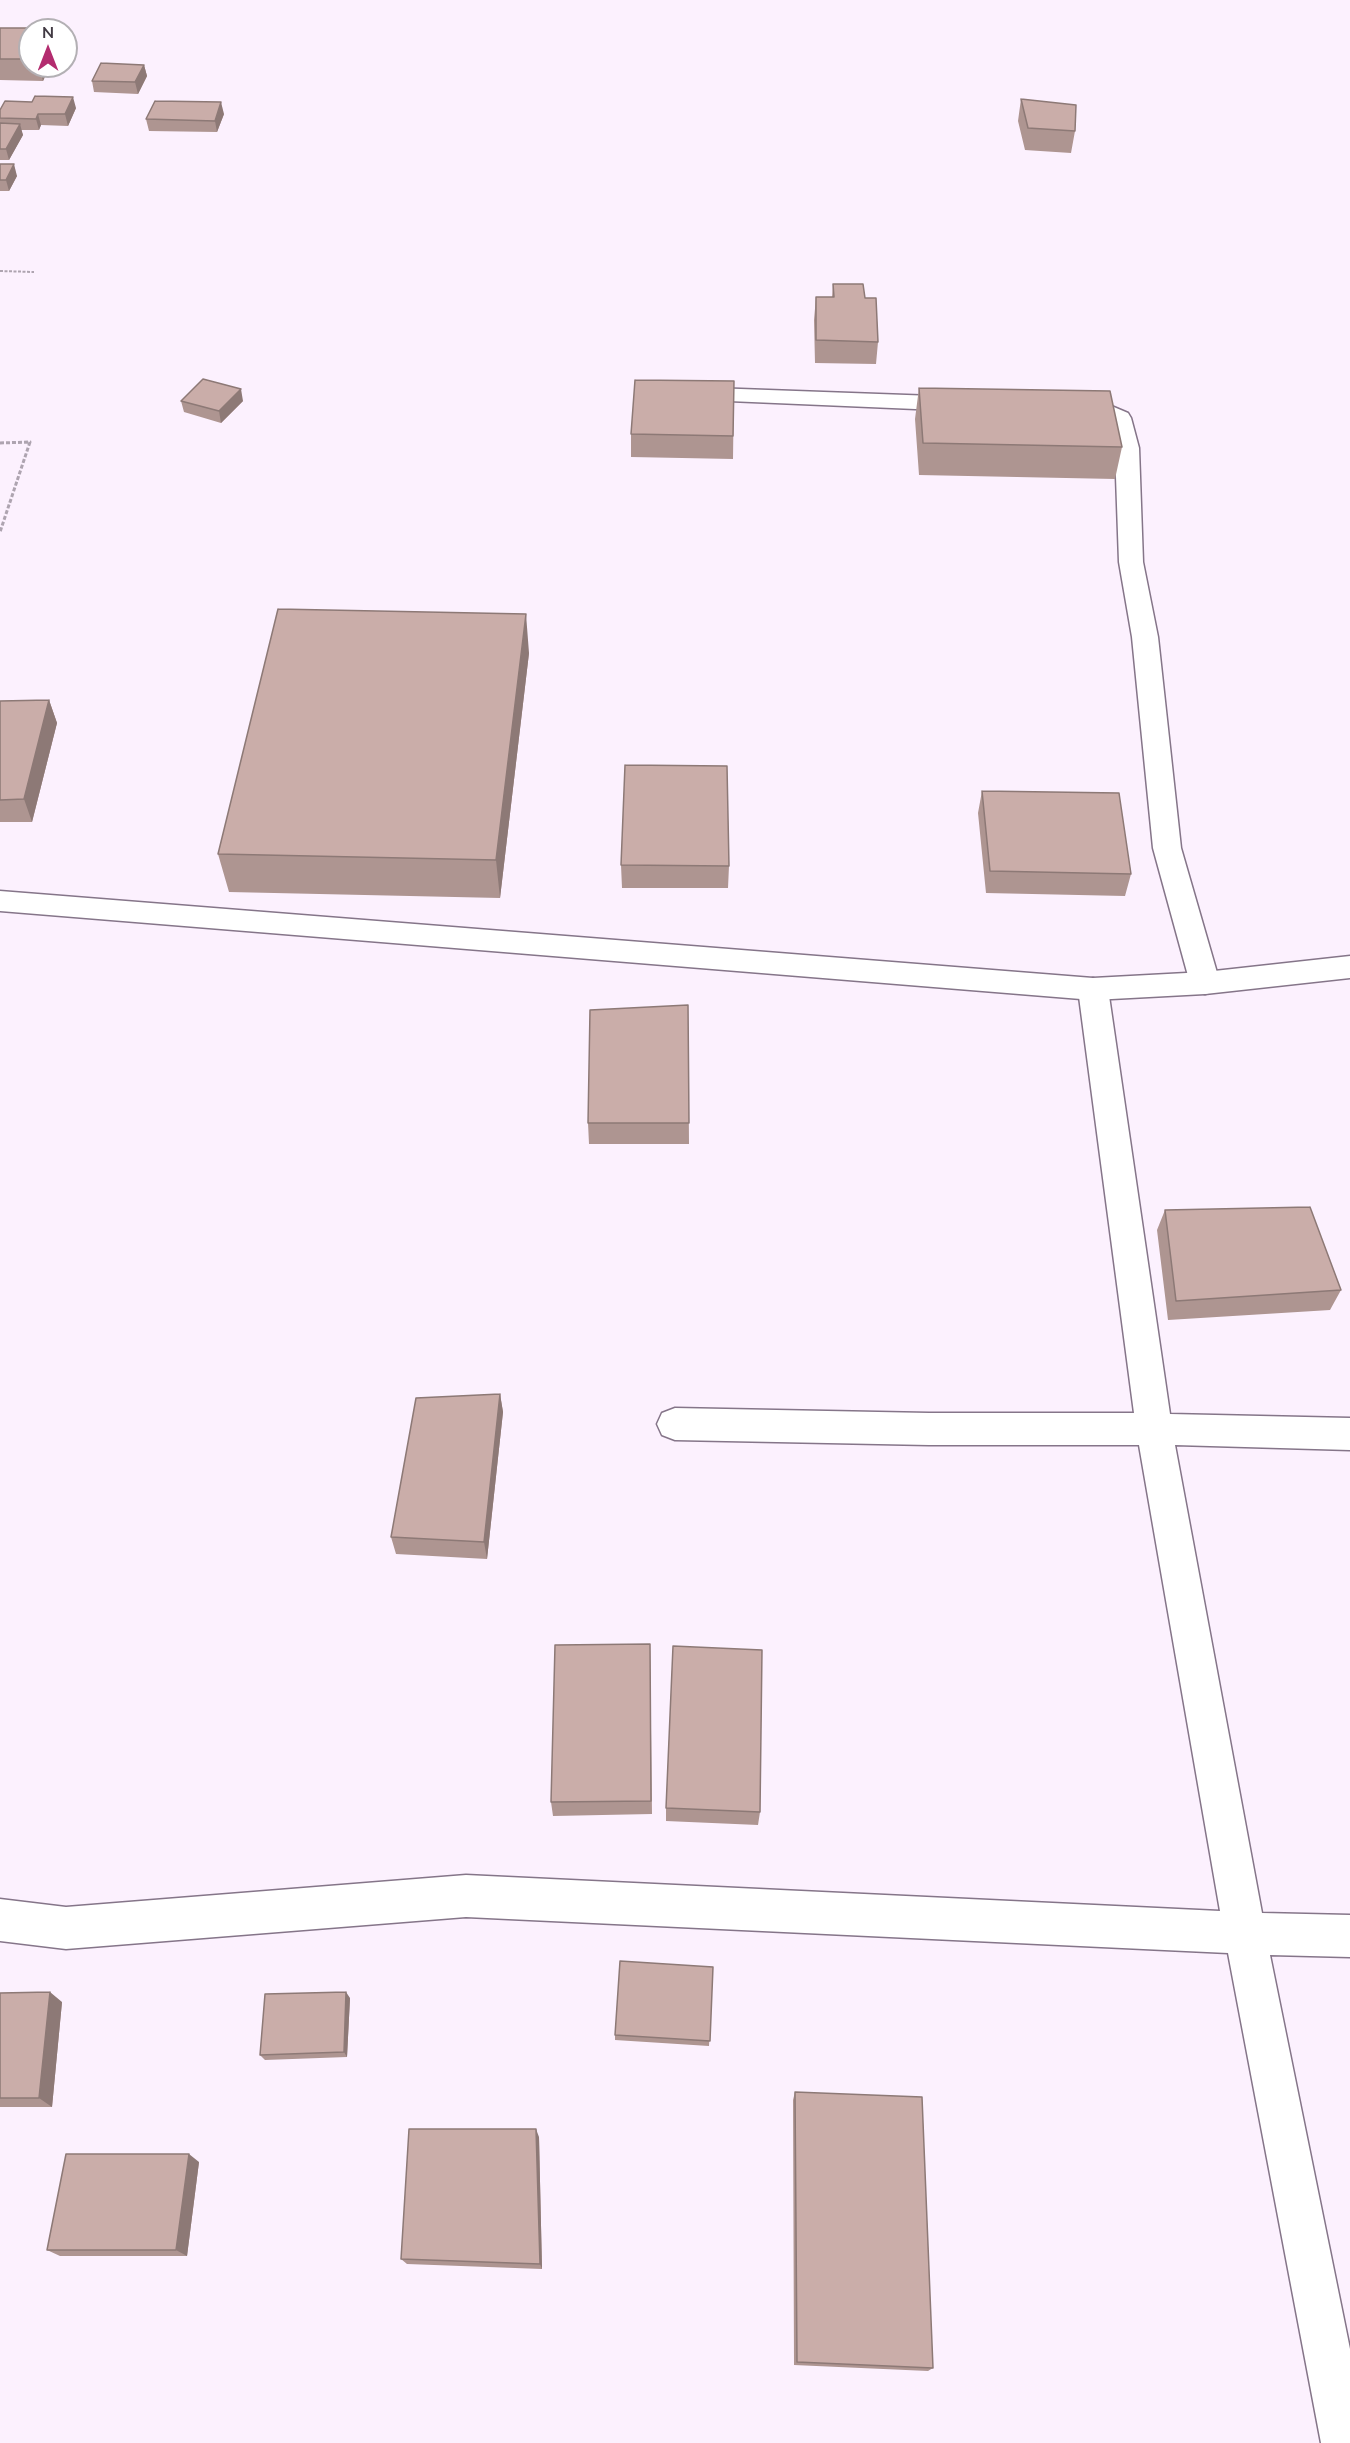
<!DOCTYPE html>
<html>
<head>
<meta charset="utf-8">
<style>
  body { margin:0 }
  #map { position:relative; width:1350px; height:2443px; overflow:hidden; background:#fcf1fe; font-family:Mulish,sans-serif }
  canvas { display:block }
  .north { position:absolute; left:18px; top:18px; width:60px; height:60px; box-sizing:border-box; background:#fff; border:2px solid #b3b0b4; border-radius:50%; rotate:0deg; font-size:16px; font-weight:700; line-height:24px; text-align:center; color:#413a43 }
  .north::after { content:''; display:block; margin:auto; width:21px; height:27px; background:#b32c6f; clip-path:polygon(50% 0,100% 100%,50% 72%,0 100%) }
</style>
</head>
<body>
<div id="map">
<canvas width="1350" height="2443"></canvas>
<div class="north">N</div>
</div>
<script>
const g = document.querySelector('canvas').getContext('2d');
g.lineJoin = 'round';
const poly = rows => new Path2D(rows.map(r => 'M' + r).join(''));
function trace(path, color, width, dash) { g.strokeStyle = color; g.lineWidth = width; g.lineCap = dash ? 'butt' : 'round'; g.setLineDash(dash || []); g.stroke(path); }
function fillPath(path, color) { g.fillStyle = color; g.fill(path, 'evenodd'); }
const street = poly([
  [713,388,962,397,970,399,973,404,970,409,962,411,705,400,702,395,705,390,713,388],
  [1071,401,1102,402,1128,413,1131,418,1139,448,1143,562,1158,637,1181,848,1220,983,1216,991,1205,994,1194,991,1190,983,1153,848,1132,637,1119,562,1115,448,1109,422,1098,416,1063,413,1060,408,1063,403,1071,401],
  [1093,978,1104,981,1108,989,1170,1414,1350,1418,1350,1450,1175,1445,1262,1913,1350,1915,1350,1957,1270,1955,1350,2349,1350,2443,1321,2443,1228,1953,466,1917,66,1949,0,1941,0,1899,66,1907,466,1875,1220,1911,1139,1445,929,1445,675,1440,662,1435,657,1424,662,1413,675,1408,929,1413,1134,1413,1078,989,1082,981,1093,978]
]);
const secondary = poly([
  [0,891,1093,978,1205,972,1350,956,1350,978,1205,994,1093,1000,0,911,0,891]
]);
trace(street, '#857589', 3);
trace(secondary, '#857589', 3);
trace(poly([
  [0,271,34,272]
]), '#aea4b0', 2, [3, 1.5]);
trace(poly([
  [0,443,30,442,0,532]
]), '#aea4b0', 3, [4, 2]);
fillPath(street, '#fff');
fillPath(secondary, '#fff');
fillPath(poly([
  [0,28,30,30,30,66,50,66,43,81,0,80],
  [144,65,147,76,138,94,94,92,92,81],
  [1021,99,1075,131,1071,153,1025,150,1018,121],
  [76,108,68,126,41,125,39,130,21,130,23,135,9,160,0,160,0,110],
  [224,114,217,132,149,131,146,119],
  [0,164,17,176,9,191,0,191],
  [833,284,865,298,878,342,876,364,815,363,814,320,816,297,832,297],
  [734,381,733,459,631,457,631,434],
  [919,388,1122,447,1115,479,919,475,915,419],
  [181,401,243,401,221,423,184,412],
  [529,653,500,898,229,892,218,854],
  [49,700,57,723,32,822,0,822,0,701],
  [982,791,1131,874,1125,896,986,893,978,813],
  [621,865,729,866,728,888,622,888],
  [688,1005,689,1144,589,1144,588,1123],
  [1165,1210,1341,1290,1330,1310,1168,1320,1157,1230],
  [500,1394,503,1412,487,1559,396,1554,391,1537],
  [650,1644,652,1814,553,1816,551,1802],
  [666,1808,760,1812,758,1825,666,1821],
  [713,1967,709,2046,615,2040,615,2035],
  [0,1993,62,2002,52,2107,0,2107],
  [350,1998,347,2057,265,2060,260,2055],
  [795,2092,933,2368,928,2371,794,2365,793,2100],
  [539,2137,542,2269,407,2264,401,2259],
  [199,2162,187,2256,60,2256,47,2250]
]), '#ae9591');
fillPath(poly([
  [144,65,147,76,138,94,135,82],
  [39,66,50,66,43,81],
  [73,97,76,108,68,126,65,114],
  [221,102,224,114,217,132,215,121],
  [38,114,41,125,39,130,36,119],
  [20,124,23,135,9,160,6,149],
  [14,164,17,176,9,191,6,180],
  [241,389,243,401,221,423,219,411],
  [526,614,529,653,500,898,496,860],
  [49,700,57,723,32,822,24,799],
  [500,1394,503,1412,487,1559,484,1542],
  [50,1992,62,2002,52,2107,39,2098],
  [346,1992,350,1998,347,2057,344,2052],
  [536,2129,539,2137,542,2269,540,2264],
  [189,2154,199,2162,187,2256,176,2250]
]), '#8d7976');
const building = poly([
  [0,28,53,28,52,30,30,30,30,59,0,59,0,28],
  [101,63,144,65,135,82,92,81,101,63],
  [35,96,73,97,65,114,38,114,36,119,0,118,0,110,5,101,32,102,35,96],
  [1021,99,1076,105,1075,131,1028,128,1021,99],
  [155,101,221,102,215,121,146,119,155,101],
  [0,123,20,124,6,149,0,149,0,123],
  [0,164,14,164,6,180,0,180,0,164],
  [833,284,863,284,865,298,876,298,878,342,816,340,816,297,834,297,833,284],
  [203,379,241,389,219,411,181,401,203,379],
  [635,380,734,381,733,436,631,434,635,380],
  [919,388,1110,391,1122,447,923,443,919,388],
  [278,609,526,614,496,860,218,854,278,609],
  [49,700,24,799,0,800,0,701,49,700],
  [625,765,727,766,729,866,621,865,625,765],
  [982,791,1119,793,1131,874,990,871,982,791],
  [688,1005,689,1123,588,1123,590,1010,688,1005],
  [1310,1207,1341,1290,1176,1301,1165,1210,1310,1207],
  [500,1394,484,1542,391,1537,416,1398,500,1394],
  [650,1644,651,1801,551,1802,555,1645,650,1644],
  [673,1646,762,1650,760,1812,666,1808,673,1646],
  [620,1961,713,1967,710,2041,615,2035,620,1961],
  [50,1992,39,2098,0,2098,0,1993,50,1992],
  [346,1992,344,2052,260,2055,265,1994,346,1992],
  [795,2092,922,2097,933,2368,797,2362,795,2092],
  [409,2129,536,2129,540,2264,401,2259,409,2129],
  [66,2154,189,2154,176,2250,47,2250,66,2154]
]);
fillPath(building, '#caada9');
trace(building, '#8d7976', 1.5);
</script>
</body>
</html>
